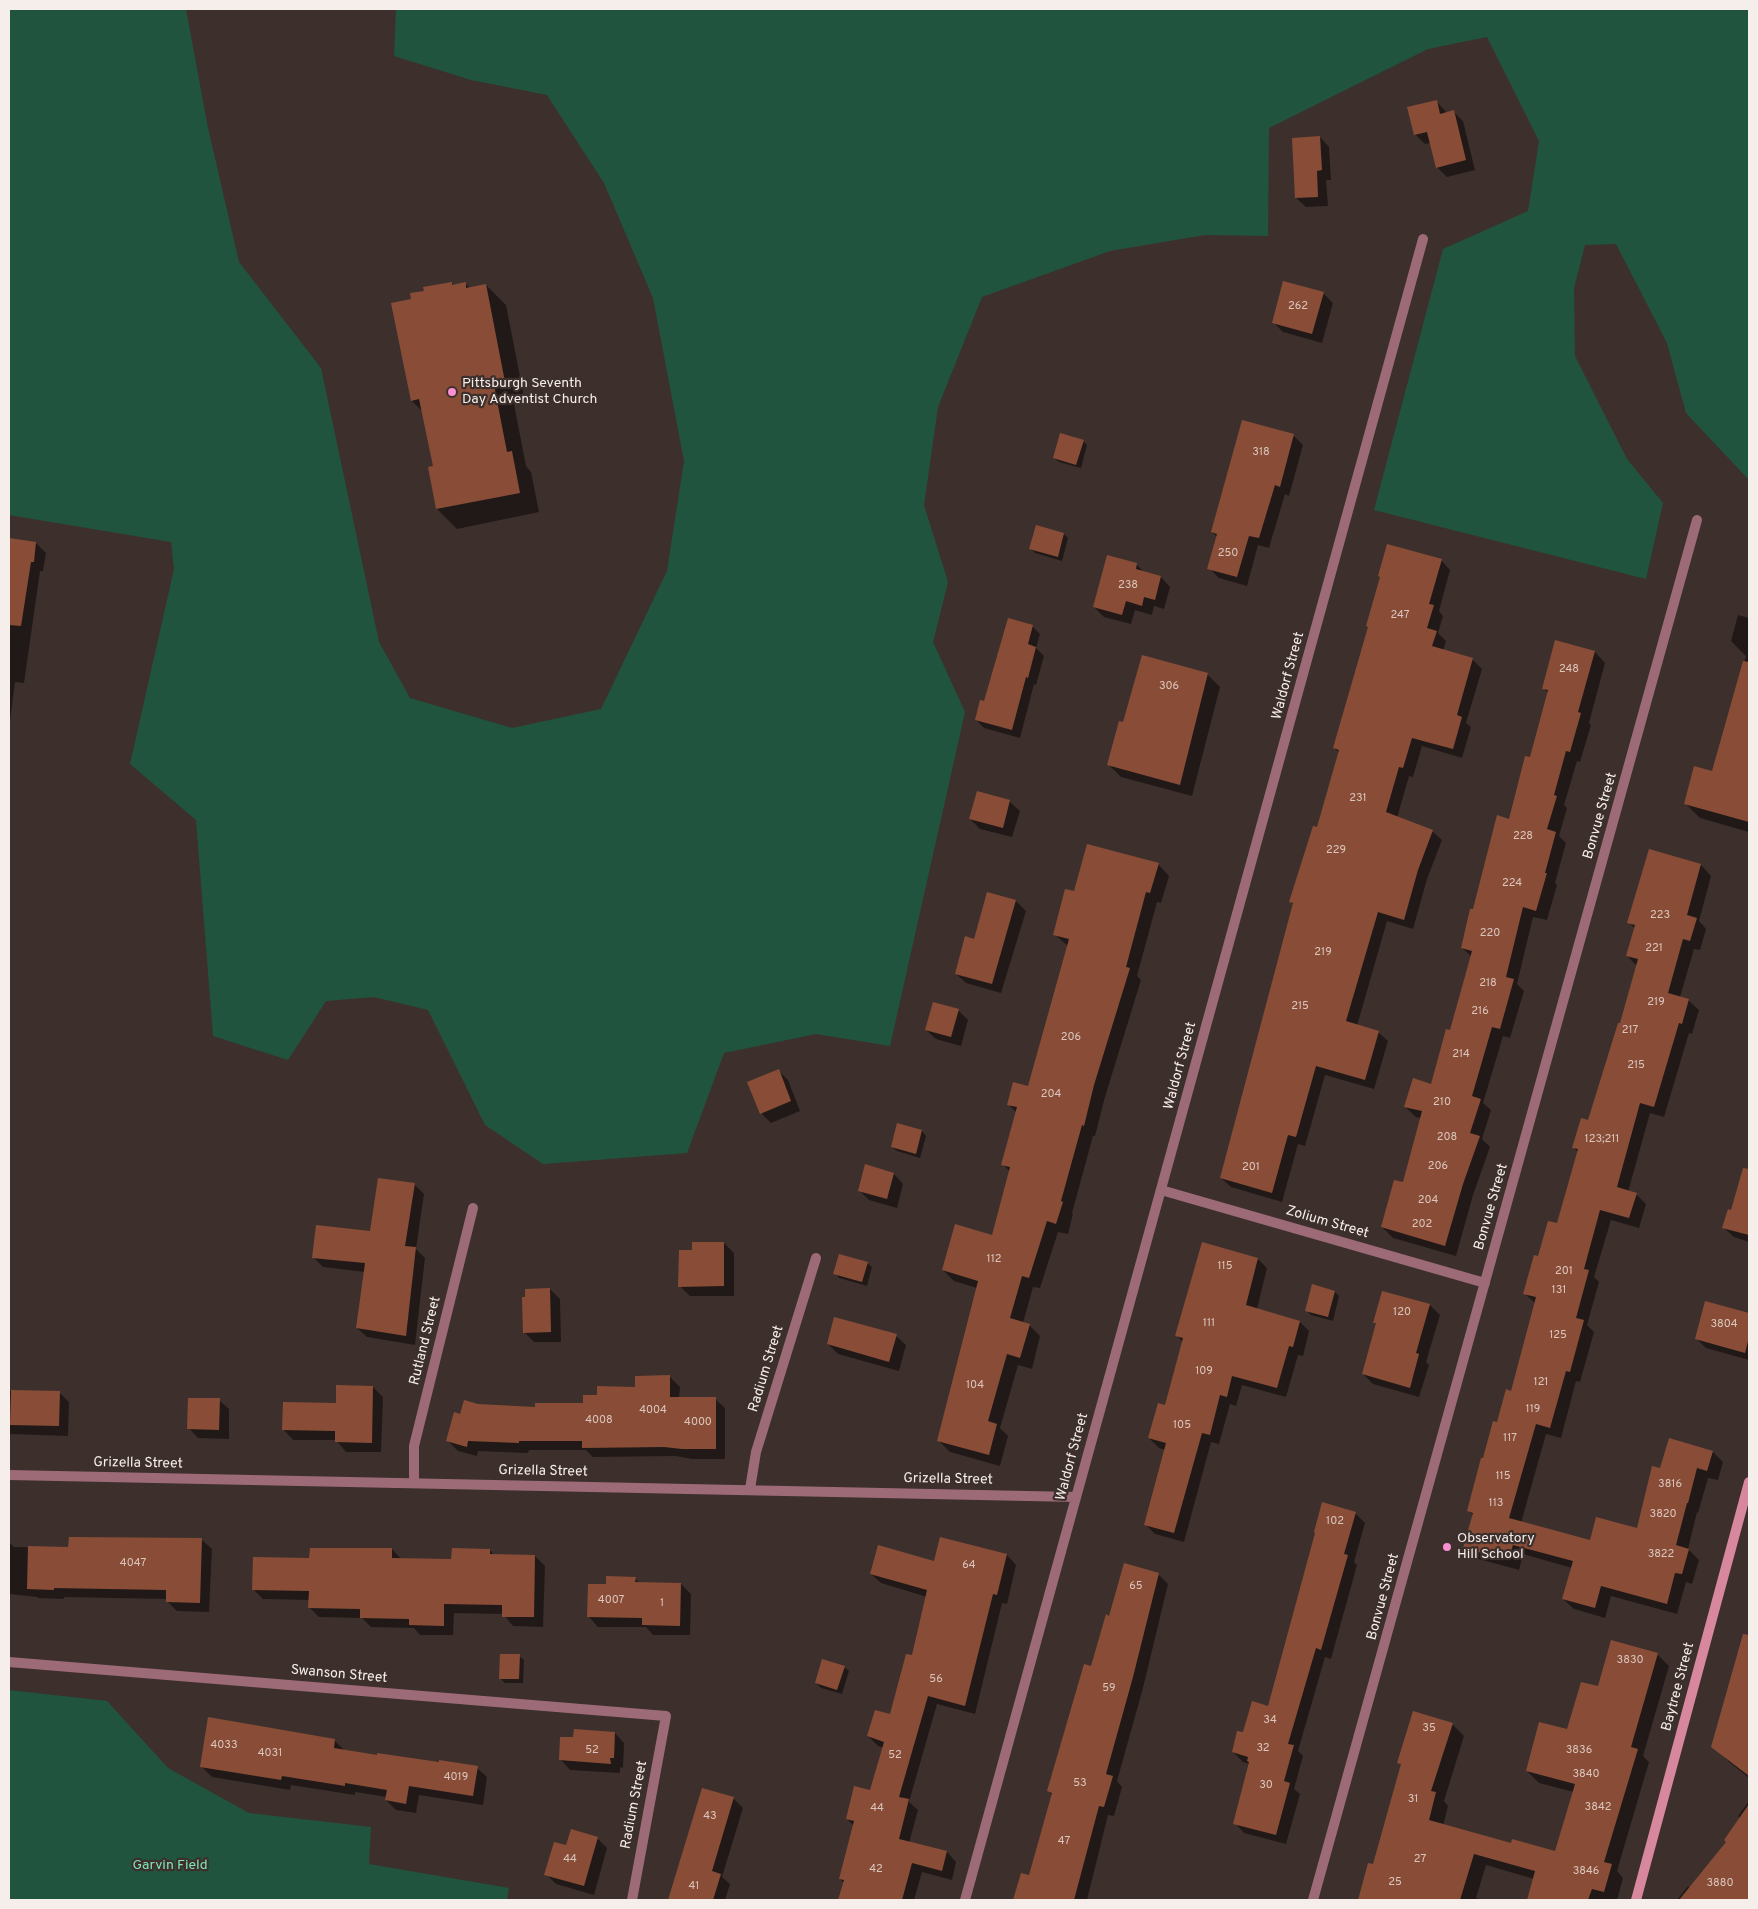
<!DOCTYPE html>
<html>
<head>
<meta charset="utf-8">
<style>
  body { margin:0 }
  #map { position:relative; width:1758px; height:1909px; overflow:hidden; background:#3d302c; font-family:Overpass,sans-serif }
  canvas { display:block }
  .frame { position:absolute; inset:0; border:10px solid #f6eeeb; pointer-events:none }
</style>
</head>
<body>
<div id="map">
<canvas width="1758" height="1909"></canvas>
<div class="frame"></div>
</div>
<script>
const g = document.querySelector('canvas').getContext('2d');
g.lineJoin = 'round';
function fillPath(path, color) { g.fillStyle = color; g.fill(path, 'evenodd'); }
const poly = rows => new Path2D(rows.map(r => 'M' + r).join(''));
function trace(path, color, width, dash) { g.strokeStyle = color; g.lineWidth = width; g.lineCap = dash ? 'butt' : 'round'; g.setLineDash(dash || []); g.stroke(path); }
function drawText(font, color, halo, rows, align = 'center') {
  g.font = font + ' Overpass,sans-serif'; g.lineWidth = 4.5; g.setLineDash([]); g.textBaseline = 'middle'; g.strokeStyle = halo; g.fillStyle = color; for (const [text, x, y, turn = 0] of rows) {
    g.save(); g.translate(x, y); g.rotate((+turn || 0) * Math.PI / 180); g.textAlign = isNaN(turn) ? turn : align; if (halo) g.strokeText(text, 0, 0); g.fillText(text, 0, 0); g.restore();
  }
}
fillPath(poly([
  [9,9,186,9,208,128,239,262,321,368,379,642,410,698,512,728,601,709,667,571,684,461,653,298,604,183,547,95,471,80,394,56,396,9,1749,9,1749,480,1686,413,1667,343,1616,244,1585,245,1574,288,1575,356,1627,459,1663,503,1646,579,1374,510,1443,249,1528,211,1539,141,1487,37,1428,49,1269,128,1268,236,1205,235,1110,251,982,297,938,407,924,505,948,582,933,642,965,712,890,1046,816,1034,724,1053,687,1153,543,1164,485,1125,428,1010,374,997,326,1001,288,1060,213,1036,196,820,130,764,174,569,171,542,9,515],
  [9,1690,107,1701,168,1768,249,1813,371,1827,369,1864,509,1888,507,1900,9,1900]
]), '#20543e');
fillPath(poly([
  [1436,101,1447,113,1453,111,1463,121,1475,170,1447,177,1437,167,1431,143,1425,144,1415,134],
  [1320,137,1329,147,1331,180,1326,180,1328,206,1306,207,1296,198],
  [451,283,454,286,465,283,470,288,486,285,506,305,525,402,514,404,526,466,531,472,539,512,457,529,437,509,430,468,434,467,423,412,412,401,413,300,426,292],
  [1323,293,1333,303,1322,343,1283,332,1273,322],
  [1294,436,1303,445,1289,496,1285,494,1269,548,1258,545,1247,586,1219,578,1209,568,1217,537,1212,532],
  [1083,441,1087,445,1081,468,1059,462,1054,458],
  [1064,534,1068,538,1062,561,1035,553,1031,549],
  [9,539,36,543,46,553,43,571,40,571,24,683,15,682,9,729],
  [1108,557,1137,565,1145,573,1161,577,1170,587,1164,609,1154,606,1152,615,1135,610,1131,624,1104,617,1094,607],
  [1441,560,1450,570,1439,611,1443,616,1438,633,1446,641,1443,651,1472,659,1482,669,1466,723,1471,727,1462,758,1422,746,1413,777,1409,776,1397,818,1432,831,1442,840,1427,879,1413,929,1387,921,1357,1026,1378,1032,1388,1041,1374,1089,1325,1075,1305,1146,1298,1144,1282,1202,1231,1187,1221,1178,1294,905,1291,902,1318,828,1340,753,1334,748],
  [1738,615,1749,618,1749,832,1700,818,1685,803,1713,772,1746,656,1731,641],
  [1032,626,1040,634,1036,648,1044,656,1036,685,1034,684,1020,738,984,728,976,720],
  [1556,642,1595,652,1605,663,1589,723,1591,725,1580,762,1577,761,1564,805,1567,808,1559,836,1566,843,1555,883,1557,885,1547,920,1533,917,1517,984,1524,991,1510,1038,1503,1036,1483,1103,1491,1110,1482,1139,1490,1147,1473,1195,1456,1256,1393,1238,1382,1227,1404,1184,1421,1118,1416,1117,1405,1107,1431,1085,1450,1032,1472,957,1462,948,1474,911,1510,820,1531,759,1549,694,1543,688],
  [1207,674,1220,687,1192,796,1121,777,1108,764,1124,723],
  [978,793,1010,802,1020,811,1012,837,980,829,970,819],
  [1650,851,1701,865,1711,876,1699,921,1706,929,1700,950,1694,949,1680,997,1688,1000,1699,1010,1692,1034,1689,1033,1664,1117,1650,1113,1628,1192,1636,1194,1646,1204,1639,1228,1611,1220,1594,1277,1599,1282,1587,1325,1594,1332,1580,1382,1576,1381,1561,1438,1546,1434,1521,1523,1590,1541,1638,1530,1661,1470,1713,1452,1723,1462,1718,1480,1708,1478,1698,1513,1697,1512,1688,1549,1699,1560,1692,1584,1686,1582,1677,1614,1611,1596,1605,1618,1574,1609,1563,1599,1572,1568,1523,1554,1519,1570,1475,1558,1465,1548,1474,1516,1468,1510,1484,1460,1512,1392,1536,1304,1525,1294,1539,1258,1558,1225,1578,1152,1574,1148,1589,1122,1620,1025,1637,966,1627,956,1635,929,1629,922],
  [1158,864,1169,876,1161,903,1157,902,1137,976,1141,980,1105,1097,1095,1136,1093,1136,1072,1213,1073,1214,1068,1234,1058,1232,1040,1288,1033,1287,1023,1323,1029,1325,1040,1336,1032,1369,1018,1365,1000,1428,1008,1436,1000,1466,950,1452,939,1441,977,1288,954,1281,943,1270,993,1236,1010,1172,1003,1164,1017,1113,1008,1104,1029,1087,1068,946,1054,934,1075,893],
  [988,894,1016,901,1026,911,1001,993,966,983,956,974,975,940],
  [958,1010,968,1020,961,1046,936,1039,926,1030],
  [779,1071,788,1080,800,1111,771,1123,761,1113],
  [898,1125,922,1131,926,1136,920,1158,897,1151,892,1147],
  [894,1174,903,1184,897,1208,869,1200,859,1190],
  [1742,1178,1749,1180,1749,1242,1734,1237,1724,1228,1732,1211],
  [414,1184,424,1194,416,1249,425,1258,415,1345,367,1337,357,1328,365,1272,323,1267,313,1257,371,1232],
  [724,1243,734,1253,734,1296,690,1296,680,1286,693,1251],
  [1258,1259,1267,1268,1257,1309,1300,1322,1309,1331,1303,1356,1298,1355,1286,1397,1242,1385,1236,1406,1230,1404,1219,1444,1211,1442,1184,1542,1155,1534,1145,1524,1165,1450,1159,1448,1149,1438,1166,1407,1183,1342,1177,1336],
  [867,1263,872,1267,867,1286,839,1278,835,1273],
  [1313,1286,1335,1292,1339,1296,1333,1321,1311,1315,1306,1310],
  [550,1289,560,1299,561,1342,534,1342,524,1332],
  [1383,1292,1430,1305,1440,1315,1426,1362,1429,1365,1419,1397,1373,1384,1363,1374,1377,1324,1375,1322],
  [1706,1302,1749,1314,1749,1360,1706,1348,1696,1338],
  [896,1336,906,1345,899,1371,838,1354,828,1344],
  [670,1377,680,1387,679,1398,715,1399,725,1408,725,1459,692,1459,675,1456,593,1457,586,1450,529,1450,528,1453,478,1451,477,1456,458,1451,448,1441,461,1416,478,1405,537,1408,584,1404,598,1397,636,1388],
  [373,1387,383,1397,381,1452,346,1452,336,1440,293,1440,284,1430],
  [9,1391,59,1392,69,1402,68,1436,9,1434],
  [219,1400,229,1409,229,1439,198,1438,189,1428],
  [1355,1513,1365,1523,1354,1562,1357,1565,1331,1659,1325,1657,1298,1751,1303,1756,1294,1789,1300,1794,1286,1844,1244,1833,1235,1823,1250,1764,1243,1762,1233,1752,1243,1734,1269,1707],
  [202,1540,212,1549,209,1612,177,1611,167,1601,167,1599,64,1597,64,1599,38,1598,37,1597,9,1594,9,1542,14,1547,70,1548],
  [392,1549,402,1560,453,1561,490,1550,495,1556,535,1556,545,1566,543,1627,513,1626,503,1614,454,1613,453,1635,420,1635,414,1628,371,1627,362,1618,319,1617,309,1607,310,1600,263,1599,253,1589,311,1559],
  [1007,1555,1016,1565,1007,1604,1002,1603,975,1714,937,1704,909,1802,918,1810,909,1843,947,1852,956,1862,952,1880,922,1872,914,1900,840,1900,844,1883,840,1879,854,1826,847,1819,871,1791,884,1748,878,1746,868,1736,890,1716,913,1657,927,1597,881,1583,871,1574,935,1563],
  [1158,1574,1168,1584,1143,1688,1117,1781,1122,1787,1114,1816,1108,1815,1087,1900,1015,1900,1022,1874,1030,1876,1053,1795,1048,1791,1110,1617],
  [635,1578,640,1584,681,1584,691,1594,690,1635,653,1635,646,1627,598,1627,589,1617,607,1585],
  [1749,1641,1749,1778,1729,1762,1713,1746,1739,1654],
  [1657,1654,1669,1666,1643,1756,1649,1762,1617,1871,1623,1878,1617,1900,1529,1900,1534,1879,1486,1865,1476,1898,1485,1900,1359,1900,1369,1864,1374,1865,1402,1765,1399,1762,1452,1724,1464,1736,1444,1801,1448,1806,1443,1826,1512,1845,1556,1852,1574,1792,1539,1783,1527,1771,1568,1731,1599,1688],
  [519,1656,524,1660,523,1683,505,1683,500,1678],
  [844,1667,849,1671,842,1694,821,1688,816,1683],
  [615,1733,624,1743,623,1768,620,1767,620,1773,570,1770,561,1760,574,1739],
  [334,1740,344,1750,378,1757,477,1768,487,1777,483,1805,419,1795,416,1813,396,1810,386,1800,387,1797,355,1792,355,1795,291,1785,290,1790,212,1777,202,1767],
  [703,1790,733,1798,743,1808,722,1877,730,1884,725,1900,669,1900],
  [1749,1801,1749,1900,1677,1900,1688,1886,1690,1888,1727,1842,1741,1819,1738,1816],
  [597,1838,607,1848,594,1895,556,1884,546,1874,567,1847]
]), '#0007');
fillPath(poly([
  [1437,100,1440,114,1454,110,1466,160,1436,168,1427,132,1414,135,1407,107],
  [1320,136,1322,170,1317,171,1318,197,1295,198,1292,138],
  [1283,281,1324,292,1312,334,1272,323],
  [452,282,452,285,466,282,466,288,486,284,505,382,494,385,507,452,512,451,520,493,436,509,428,467,433,466,419,399,411,401,391,303,411,299,410,293,424,291,423,287],
  [1242,420,1294,434,1280,487,1275,485,1259,538,1249,536,1237,577,1207,569,1217,534,1211,532],
  [1060,433,1084,440,1076,465,1053,458],
  [1036,525,1064,533,1058,557,1029,549],
  [9,538,36,542,34,562,31,562,21,626,9,625],
  [1387,544,1442,559,1429,604,1434,605,1427,628,1437,631,1432,646,1473,658,1457,715,1462,717,1453,749,1412,738,1403,768,1399,767,1386,812,1433,830,1418,870,1404,920,1378,912,1346,1021,1379,1031,1365,1080,1316,1066,1296,1137,1288,1135,1272,1193,1220,1178,1293,903,1289,902,1313,826,1317,827,1339,750,1333,748,1368,627,1366,626,1380,577,1378,576],
  [1107,555,1137,563,1136,569,1161,576,1155,600,1144,597,1142,606,1126,601,1122,615,1093,607],
  [1008,618,1033,625,1028,644,1036,647,1028,678,1026,677,1012,730,975,720,980,700,984,701],
  [1555,640,1595,651,1578,712,1581,713,1570,752,1566,751,1554,795,1557,796,1547,829,1556,832,1545,873,1547,873,1536,911,1523,907,1506,977,1514,979,1500,1029,1492,1027,1472,1096,1481,1099,1470,1133,1480,1136,1463,1184,1445,1246,1381,1227,1394,1180,1403,1182,1422,1111,1404,1107,1413,1078,1431,1084,1446,1029,1450,1030,1472,951,1461,948,1470,909,1473,909,1497,815,1509,819,1525,756,1530,757,1548,690,1542,689],
  [1142,655,1208,673,1180,785,1107,765,1119,721,1123,722],
  [1743,661,1749,662,1749,822,1684,804,1694,766,1712,771],
  [977,791,1010,800,1003,828,969,819],
  [1087,844,1159,863,1150,893,1146,892,1126,967,1130,968,1094,1085,1084,1126,1082,1125,1061,1201,1063,1202,1056,1224,1047,1221,1029,1278,1022,1276,1010,1318,1030,1324,1020,1358,1007,1354,988,1421,997,1424,989,1455,937,1441,978,1281,942,1270,955,1224,992,1235,1010,1167,1001,1165,1017,1107,1007,1105,1013,1082,1028,1086,1069,939,1053,935,1065,889,1074,891],
  [1649,849,1701,864,1687,915,1697,918,1690,941,1683,939,1668,993,1689,999,1682,1024,1679,1023,1654,1107,1640,1103,1617,1187,1637,1193,1629,1218,1600,1210,1584,1269,1589,1270,1576,1318,1584,1320,1570,1372,1566,1371,1550,1428,1536,1424,1509,1518,1590,1540,1596,1517,1637,1528,1652,1466,1660,1468,1669,1438,1713,1451,1707,1471,1697,1468,1688,1503,1687,1503,1676,1545,1689,1549,1682,1574,1675,1573,1667,1604,1601,1586,1595,1608,1562,1599,1573,1561,1513,1545,1508,1560,1463,1548,1473,1513,1467,1511,1481,1458,1483,1458,1493,1421,1497,1422,1506,1389,1511,1391,1536,1297,1523,1294,1534,1255,1538,1256,1548,1221,1557,1223,1578,1149,1572,1148,1581,1118,1588,1120,1618,1023,1620,1023,1638,959,1626,956,1635,925,1627,923],
  [987,892,1016,900,992,984,955,974,965,936,974,939],
  [933,1002,959,1009,951,1037,925,1030],
  [779,1069,791,1101,760,1114,747,1082],
  [897,1123,922,1130,916,1154,891,1147],
  [865,1164,894,1173,887,1199,858,1191],
  [1743,1168,1749,1169,1749,1235,1722,1228,1728,1209,1731,1210],
  [378,1178,415,1183,405,1246,416,1247,406,1336,356,1328,365,1263,312,1258,316,1225,370,1231],
  [692,1242,724,1242,724,1286,678,1287,679,1250,692,1250],
  [1202,1242,1258,1258,1246,1305,1300,1321,1293,1347,1289,1346,1277,1388,1232,1376,1227,1397,1220,1395,1210,1435,1202,1433,1174,1533,1144,1525,1166,1443,1148,1438,1158,1403,1165,1405,1183,1338,1175,1336],
  [839,1254,868,1262,862,1282,833,1274],
  [1312,1284,1335,1291,1328,1317,1305,1311],
  [550,1288,551,1332,523,1333,522,1297,525,1297,525,1289],
  [1382,1291,1430,1304,1416,1353,1419,1354,1410,1388,1362,1374,1376,1323,1373,1323],
  [1705,1301,1749,1313,1749,1337,1745,1353,1695,1339],
  [834,1317,897,1334,889,1362,827,1344],
  [670,1375,670,1397,716,1397,716,1449,682,1449,664,1447,582,1448,582,1441,519,1441,519,1443,468,1441,467,1447,446,1441,454,1412,460,1414,464,1400,478,1404,535,1407,535,1403,583,1403,583,1395,597,1395,597,1386,635,1387,635,1376],
  [336,1385,373,1386,372,1443,335,1442,335,1431,282,1430,283,1402,336,1403],
  [11,1390,60,1391,59,1426,10,1425],
  [188,1398,220,1398,219,1430,187,1429],
  [1322,1502,1356,1512,1344,1554,1348,1555,1321,1650,1316,1648,1288,1744,1294,1745,1284,1781,1290,1783,1276,1835,1233,1824,1249,1762,1247,1761,1248,1757,1232,1752,1237,1731,1243,1732,1252,1701,1268,1706,1315,1533,1314,1532],
  [69,1537,202,1538,200,1603,166,1602,166,1590,54,1588,54,1590,27,1589,28,1546,68,1547],
  [940,1537,1007,1554,997,1595,993,1594,965,1706,928,1696,899,1797,909,1799,899,1839,947,1851,942,1871,912,1863,902,1900,838,1900,844,1880,839,1879,854,1821,846,1819,854,1786,870,1790,884,1742,867,1736,875,1710,890,1714,906,1654,912,1655,927,1590,870,1574,878,1545,934,1561],
  [310,1548,392,1548,392,1558,451,1559,452,1548,490,1549,490,1554,535,1555,534,1617,502,1617,502,1605,444,1604,444,1626,409,1625,409,1619,360,1618,360,1609,308,1608,309,1591,252,1590,253,1557,309,1558],
  [1124,1563,1159,1573,1133,1677,1106,1774,1113,1776,1104,1807,1099,1806,1074,1900,1013,1900,1021,1873,1029,1875,1052,1793,1047,1791,1084,1664,1091,1666,1106,1614,1109,1616],
  [606,1576,636,1577,635,1582,681,1583,680,1626,642,1625,642,1618,587,1617,588,1584,606,1584],
  [1743,1634,1749,1635,1749,1776,1711,1747],
  [1611,1640,1658,1653,1631,1747,1638,1749,1604,1862,1612,1864,1604,1892,1592,1889,1588,1900,1527,1900,1535,1871,1474,1854,1460,1900,1358,1900,1368,1863,1373,1864,1401,1764,1397,1763,1413,1711,1453,1723,1431,1791,1436,1792,1429,1820,1511,1843,1512,1839,1555,1851,1575,1784,1526,1771,1539,1722,1567,1729,1581,1682,1598,1686],
  [500,1654,520,1654,519,1679,499,1679],
  [822,1659,845,1666,837,1690,815,1683],
  [208,1717,335,1739,334,1748,377,1755,377,1753,439,1762,439,1760,478,1766,473,1796,409,1786,406,1804,385,1800,387,1790,345,1783,345,1786,282,1776,281,1780,200,1767],
  [574,1729,615,1732,614,1758,610,1758,611,1764,559,1760,560,1737,573,1737],
  [702,1788,734,1797,712,1871,721,1874,713,1900,668,1900],
  [1749,1804,1749,1900,1679,1900,1726,1842,1724,1840],
  [571,1829,598,1837,584,1886,544,1875,554,1842,566,1845]
]), '#894d37');
trace(poly([
  [1161,1190,1485,1283],
  [9,1475,1076,1497],
  [414,1483,414,1446,473,1208],
  [750,1489,756,1452,816,1258],
  [9,1662,666,1716,632,1900],
  [965,1900,1423,239],
  [1313,1900,1697,520]
]), '#9d6b78', 10);
trace(poly([
  [1636,1900,1749,1482]
]), '#d8889e', 10);
for (const [x, y, r, color] of [
  [452,392,5,"#f690d0"],
  [1447,1547,5,"#f690d0"]
]) { const dot = new Path2D(); dot.arc(x, y, r, 0, 2 * Math.PI); g.fillStyle = color; g.fill(dot); trace(dot, '#3d302c', 2); }
drawText('11px', '#dbc6be', null, [
  ["262",1298,307],
  ["318",1261,453],
  ["250",1228,554],
  ["238",1128,586],
  ["247",1400,616],
  ["248",1569,670],
  ["306",1169,687],
  ["231",1358,799],
  ["228",1523,837],
  ["229",1336,851],
  ["224",1512,884],
  ["223",1660,916],
  ["220",1490,934],
  ["221",1654,949],
  ["219",1323,953],
  ["218",1488,984],
  ["219",1656,1003],
  ["215",1300,1007],
  ["216",1480,1012],
  ["217",1630,1031],
  ["206",1071,1038],
  ["214",1461,1055],
  ["215",1636,1066],
  ["204",1051,1095],
  ["210",1442,1103],
  ["208",1447,1138],
  ["123;211",1602,1140],
  ["206",1438,1167],
  ["201",1251,1168],
  ["204",1428,1201],
  ["202",1422,1225],
  ["112",994,1260],
  ["115",1225,1267],
  ["201",1564,1272],
  ["131",1559,1291],
  ["120",1402,1313],
  ["111",1209,1324],
  ["3804",1724,1325],
  ["125",1558,1336],
  ["109",1204,1372],
  ["121",1541,1383],
  ["104",975,1386],
  ["119",1533,1410],
  ["4004",653,1411],
  ["4008",599,1421],
  ["4000",698,1423],
  ["105",1182,1426],
  ["117",1510,1439],
  ["115",1503,1477],
  ["3816",1670,1485],
  ["113",1496,1504],
  ["3820",1663,1515],
  ["102",1335,1522],
  ["3822",1661,1555],
  ["4047",133,1564],
  ["64",969,1566],
  ["65",1136,1587],
  ["4007",611,1601],
  ["1",662,1604],
  ["3830",1630,1661],
  ["56",936,1680],
  ["59",1109,1689],
  ["34",1270,1721],
  ["35",1429,1729],
  ["4033",224,1746],
  ["32",1263,1749],
  ["52",592,1751],
  ["3836",1579,1751],
  ["4031",270,1754],
  ["52",895,1756],
  ["3840",1586,1775],
  ["4019",456,1778],
  ["53",1080,1784],
  ["30",1266,1786],
  ["31",1413,1800],
  ["3842",1598,1808],
  ["44",877,1809],
  ["43",710,1817],
  ["47",1064,1842],
  ["44",570,1860],
  ["27",1420,1860],
  ["42",876,1870],
  ["3846",1586,1872],
  ["25",1395,1883],
  ["3880",1720,1884],
  ["41",694,1887]
]);
drawText('14px', '#f6eeeb', '#3d302c', [
  ["Pittsburgh Seventh",462,384],
  ["Day Adventist Church",462,400],
  ["Observatory",1457,1539],
  ["Hill School",1457,1555]
], 'left');
drawText('14px', '#f6eeeb', '#3d302c', [
  ["Waldorf Street",1289,676,-75],
  ["Bonvue Street",1601,816,-74],
  ["Waldorf Street",1181,1066,-75],
  ["Bonvue Street",1492,1207,-74],
  ["Zolium Street",1327,1223,16],
  ["Rutland Street",426,1341,-76],
  ["Radium Street",767,1369,-73],
  ["Waldorf Street",1073,1457,-75],
  ["Grizella Street",138,1464,1],
  ["Grizella Street",543,1472,1],
  ["Grizella Street",948,1480,1],
  ["Bonvue Street",1384,1597,-75],
  ["Swanson Street",339,1675,5],
  ["Baytree Street",1679,1687,-75],
  ["Radium Street",635,1805,-79]
]);
drawText('14px', '#7fe6b9', '#3d302c', [
  ["Garvin Field",170,1866]
]);
</script>
</body>
</html>
